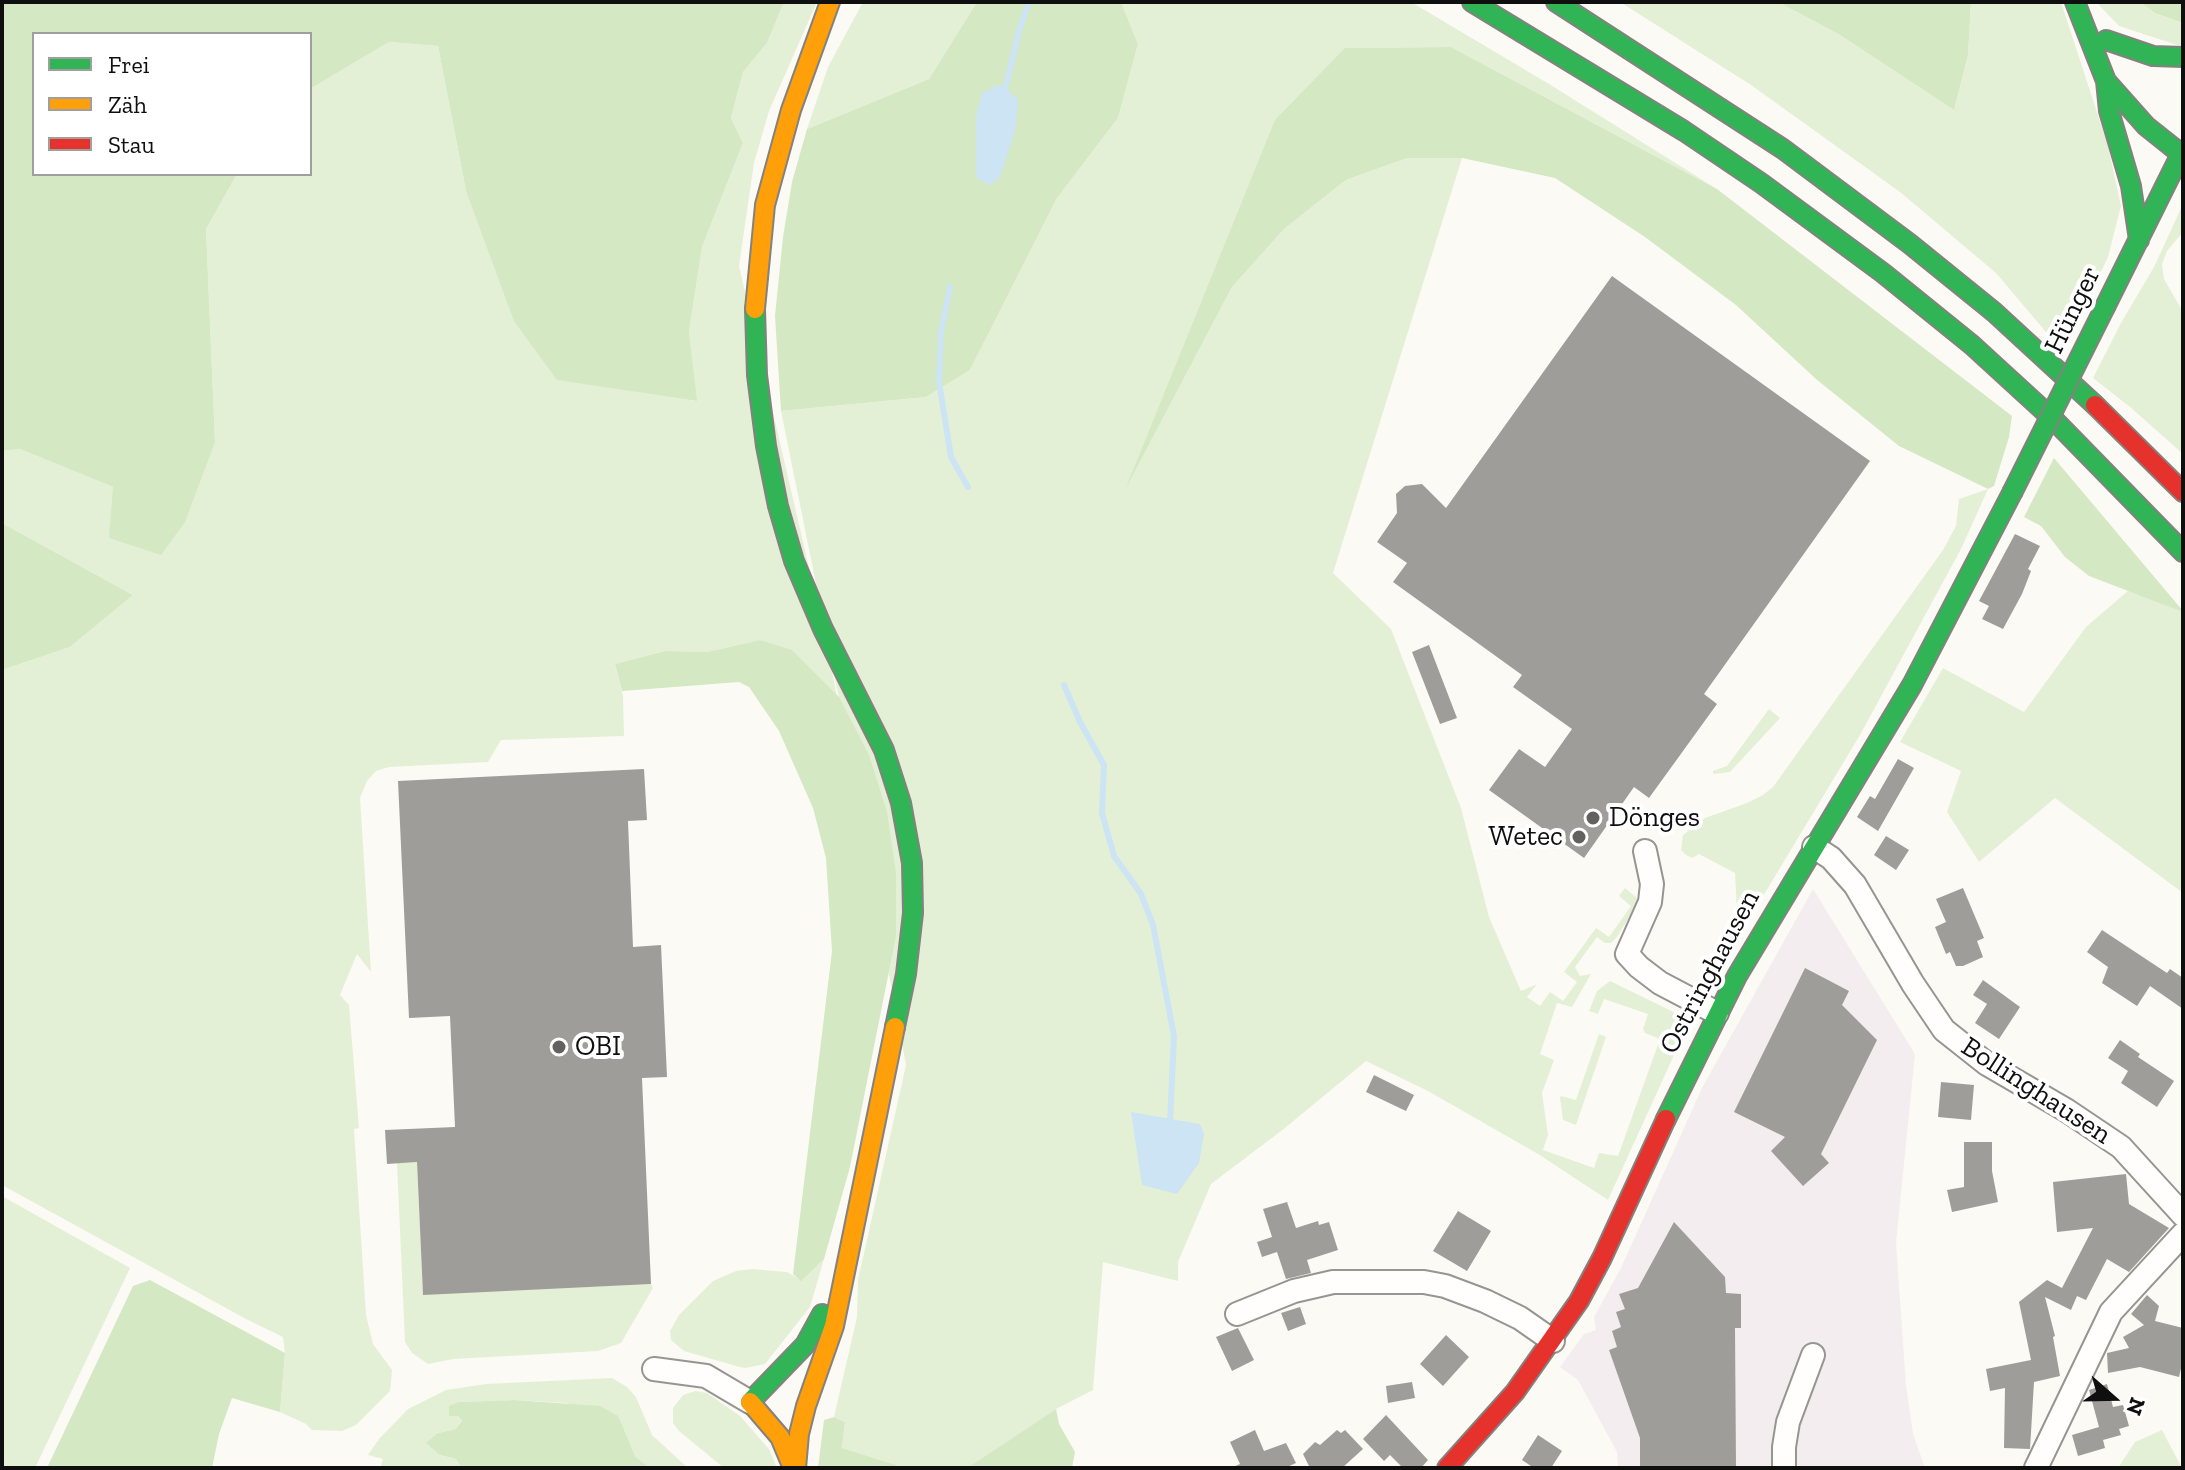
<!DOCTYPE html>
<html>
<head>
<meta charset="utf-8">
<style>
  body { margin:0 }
  #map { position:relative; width:2185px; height:1470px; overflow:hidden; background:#fcfaf4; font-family:"Zilla Slab",serif }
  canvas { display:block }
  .frame { position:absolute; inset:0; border:4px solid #0f0f0f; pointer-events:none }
  .legend { position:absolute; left:32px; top:32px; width:280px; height:144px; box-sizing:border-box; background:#fff; border:2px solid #9f9f9f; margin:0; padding:10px 14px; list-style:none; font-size:24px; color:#0f0f0f }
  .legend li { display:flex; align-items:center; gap:16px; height:40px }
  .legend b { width:40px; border:2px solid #9f9f9f }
  .north { position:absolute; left:2073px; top:1358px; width:80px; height:80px; -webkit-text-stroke:6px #fff; paint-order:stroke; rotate:110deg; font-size:22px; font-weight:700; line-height:32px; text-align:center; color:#0f0f0f }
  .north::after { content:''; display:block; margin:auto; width:28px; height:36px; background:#0f0f0f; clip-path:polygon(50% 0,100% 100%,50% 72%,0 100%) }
</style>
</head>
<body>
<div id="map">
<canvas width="2185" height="1470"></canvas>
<div class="frame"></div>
<ul class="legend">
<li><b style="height:10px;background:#30b455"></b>Frei</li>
<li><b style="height:10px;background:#ff9f0a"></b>Zäh</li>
<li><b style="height:10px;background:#e5322d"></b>Stau</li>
</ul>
<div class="north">N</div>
</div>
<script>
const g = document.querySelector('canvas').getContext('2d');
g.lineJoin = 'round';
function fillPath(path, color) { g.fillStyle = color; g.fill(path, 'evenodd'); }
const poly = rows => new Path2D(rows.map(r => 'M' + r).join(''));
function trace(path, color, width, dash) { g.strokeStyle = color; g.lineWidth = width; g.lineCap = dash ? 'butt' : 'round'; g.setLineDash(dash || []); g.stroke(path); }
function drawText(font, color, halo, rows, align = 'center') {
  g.font = font + ' "Zilla Slab",serif'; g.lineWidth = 8; g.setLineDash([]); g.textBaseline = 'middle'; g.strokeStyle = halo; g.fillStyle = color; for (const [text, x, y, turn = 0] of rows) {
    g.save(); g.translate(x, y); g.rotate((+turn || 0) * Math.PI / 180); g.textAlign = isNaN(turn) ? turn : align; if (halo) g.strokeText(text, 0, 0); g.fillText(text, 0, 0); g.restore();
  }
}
fillPath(poly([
  [1813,889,1915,1054,1896,1243,1906,1385,1913,1434,1925,1468,1618,1468,1617,1452,1578,1380,1560,1367,1584,1334,1596,1330,1594,1317,1621,1268,1702,1088]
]), '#f3edf0');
fillPath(poly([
  [784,2,817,2,769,111,754,163,739,266,839,697,761,640,707,652,665,651,615,664,623,696,624,736,501,740,488,762,389,767,376,771,367,781,360,798,371,972,357,954,340,995,349,1005,359,1128,354,1129,366,1315,373,1344,392,1370,391,1383,390,1391,356,1425,342,1431,312,1430,306,1424,280,1412,285,1353,283,1337,246,1319,2,1185,2,670,70,647,133,595,2,523,2,451,20,449,113,487,215,442,206,229,237,174,310,174,310,89,389,42,438,46,466,191,557,379,696,401,689,332,702,247,743,143,731,118,743,72,767,43],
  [863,2,977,2,929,79,807,129,828,67],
  [1121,2,1411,2,1549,84,1717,189,1451,47,1345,48,1130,480,1232,287,1284,229,1346,180,1407,158,1462,158,1333,573,1391,629,1461,808,1489,917,1521,991,1537,984,1527,997,1540,1006,1550,992,1563,1001,1577,982,1564,972,1596,928,1609,937,1631,906,1619,896,1625,888,1637,898,1635,908,1617,937,1611,943,1605,943,1597,937,1575,967,1580,976,1591,974,1572,1007,1557,1003,1540,1054,1554,1060,1542,1093,1548,1135,1543,1150,1594,1168,1599,1153,1618,1156,1660,1039,1645,1033,1643,1029,1648,1014,1604,999,1598,1014,1589,1011,1597,991,1610,981,1690,1020,1608,1200,1538,1154,1428,1091,1366,1061,1285,1128,1211,1184,1178,1262,1178,1281,1103,1262,1093,1390,1056,1409,967,1468,896,1468,895,1465,842,1448,845,1422,834,1417,857,1317,858,1280,906,1065,812,564,781,411,926,397,970,370,1057,198,1118,118,1138,44],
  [1620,2,1778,2,1840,35,1954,110,1968,55,1971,2,2061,2,2108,146,2121,206,2108,257,2093,289,2054,338,2051,338,1996,273,1900,192,1751,85],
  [2096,2,2140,2,2155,13,2183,23,2183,47,2119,26],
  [2183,204,2183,232,2167,251,2162,264,2164,279,2183,312,2183,454,2130,407,2093,378,2121,323,2154,267],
  [1988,489,1961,549,1860,735,1706,991,1697,986,1722,944,1737,912,1735,873,1699,854,1692,858,1686,855,1681,850,1683,835,1705,818,1747,803,1763,795,1773,787,1943,550,1956,526,1959,499],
  [2129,590,2183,612,2183,893,2055,798,1979,862,1947,812,1961,771,1900,742,1943,668,2024,712,2086,627],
  [1769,709,1780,718,1730,772,1713,774,1713,771,1727,766],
  [1599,1034,1606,1037,1576,1125,1563,1120,1560,1098,1561,1096,1576,1100],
  [417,1162,423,1294,651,1284,653,1288,621,1343,598,1351,453,1359,428,1364,412,1353,405,1342,397,1163],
  [2,1196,130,1268,35,1468,2,1468],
  [824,1259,810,1307,765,1364,745,1368,736,1366,684,1351,671,1340,670,1331,679,1315,713,1281,736,1271,752,1269,787,1272,801,1280],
  [612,1378,627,1387,636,1397,652,1435,688,1468,648,1468,635,1456,626,1439,567,1403,515,1400,459,1402,458,1416,462,1419,456,1429,438,1433,440,1455,456,1459,462,1468,380,1468,383,1459,368,1455,379,1439,408,1409,446,1390,486,1384],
  [695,1391,707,1393,740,1416,769,1449,777,1468,724,1468,679,1431,673,1423,673,1408,683,1395],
  [2162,1430,2182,1468,2118,1468,2135,1442]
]), '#e4f0d5');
fillPath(poly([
  [2,2,784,2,767,43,743,72,731,118,743,143,702,247,689,332,697,401,557,380,514,321,466,191,438,46,389,42,310,89,310,34,34,34,34,174,237,174,206,229,215,442,185,522,161,555,109,538,113,487,20,449,2,451],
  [977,2,1121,2,1138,44,1118,118,1057,198,970,370,926,397,781,411,775,316,783,237,792,182,807,129,929,79],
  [1778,2,1971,2,1968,55,1954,110,1840,35],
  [2140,2,2183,2,2183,23,2155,13],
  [1451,47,1717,189,2012,416,2009,437,1994,486,1988,489,1899,446,1816,379,1736,305,1645,237,1555,178,1462,158,1407,158,1346,180,1284,229,1232,287,1125,490,1275,120,1345,48],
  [2054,458,2183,611,2183,612,2089,576,2065,557,2041,526,2024,517],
  [2,523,133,595,70,647,2,670],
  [760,640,792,650,839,697,869,755,887,812,896,873,896,936,850,1167,824,1259,801,1281,793,1274,832,951,826,858,813,808,779,731,749,687,739,682,622,691,615,664,665,651,707,652],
  [150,1280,285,1353,280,1412,232,1398,219,1434,212,1468,47,1468,133,1286],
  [515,1400,600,1406,618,1416,635,1456,648,1467,462,1468,456,1459,440,1455,426,1443,438,1433,456,1429,462,1420,458,1416,449,1416,449,1406,459,1402],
  [1056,1409,1059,1424,1075,1452,1072,1468,967,1468],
  [834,1417,845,1422,842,1448,896,1465,896,1468,818,1468,824,1420]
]), '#d4e8c3');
fillPath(poly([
  [997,85,1005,88,1018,99,1016,128,1000,177,991,185,976,178,976,116,982,93],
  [1131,1112,1200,1124,1204,1134,1199,1163,1177,1194,1142,1185]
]), '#cce4f4');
trace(poly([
  [1004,93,1020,28,1029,2],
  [950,287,941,332,939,382,951,457,968,487],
  [1064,685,1080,722,1104,765,1102,813,1114,856,1141,894,1153,925,1174,1036,1170,1123]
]), '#cce4f4', 6);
fillPath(poly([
  [1612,276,1870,461,1704,694,1717,704,1649,798,1634,787,1584,858,1489,790,1519,749,1545,767,1572,729,1513,687,1522,675,1393,582,1407,563,1377,542,1397,513,1396,494,1405,486,1422,484,1446,508],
  [2015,534,2040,546,2028,569,2031,571,2022,594,2003,629,1982,619,1989,606,1979,601],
  [1429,645,1457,718,1440,724,1412,652],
  [1898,759,1914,768,1878,831,1857,817,1870,796,1875,799],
  [644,769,647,820,628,821,633,947,661,945,667,1077,642,1078,651,1284,423,1295,417,1162,387,1164,385,1130,455,1127,450,1016,409,1018,398,781],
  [1886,836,1909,850,1896,870,1874,855],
  [1963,888,1984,938,1977,941,1983,957,1963,966,1956,966,1950,952,1946,954,1935,927,1946,922,1936,899],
  [2102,930,2167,973,2170,969,2183,978,2183,1009,2150,986,2137,1006,2102,983,2108,967,2087,952],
  [1805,968,1849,991,1842,1005,1877,1040,1821,1154,1829,1163,1803,1186,1771,1151,1785,1137,1734,1112],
  [1983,980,2020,1007,1999,1039,1975,1023,1987,1004,1973,995],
  [2120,1040,2140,1054,2138,1057,2174,1081,2157,1107,2121,1083,2128,1071,2108,1058],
  [1374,1075,1414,1095,1406,1111,1366,1092],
  [1941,1082,1974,1085,1971,1120,1938,1117],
  [1964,1142,1992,1142,1992,1171,1998,1202,1952,1212,1947,1190,1964,1187],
  [2126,1174,2129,1204,2169,1228,2129,1272,2107,1259,2086,1300,2077,1296,2071,1310,2045,1297,2055,1336,2053,1337,2060,1376,2034,1382,2030,1449,2004,1448,2005,1388,1990,1391,1986,1369,2031,1360,2019,1302,2047,1280,2062,1288,2093,1228,2057,1232,2053,1182],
  [1287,1202,1296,1228,1318,1221,1319,1225,1329,1222,1338,1250,1307,1260,1311,1273,1286,1279,1277,1252,1262,1257,1257,1242,1272,1237,1263,1209],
  [1458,1211,1491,1231,1467,1271,1433,1251],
  [1674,1222,1725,1277,1726,1293,1741,1294,1741,1328,1735,1328,1736,1468,1640,1468,1640,1438,1609,1350,1617,1347,1612,1331,1621,1327,1616,1312,1625,1309,1619,1294,1638,1288],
  [2147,1295,2159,1306,2155,1321,2183,1328,2183,1360,2179,1377,2140,1367,2108,1373,2107,1353,2129,1348,2123,1337,2144,1325,2131,1314],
  [1300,1307,1306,1324,1288,1331,1281,1313],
  [1238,1328,1254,1360,1232,1371,1216,1337],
  [1446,1335,1469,1357,1443,1386,1420,1364],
  [1412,1382,1415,1398,1388,1403,1386,1386],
  [2107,1384,2113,1407,2123,1405,2129,1426,2119,1429,2121,1435,2103,1440,2105,1448,2078,1456,2072,1435,2099,1427,2089,1390],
  [1386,1415,1428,1460,1421,1468,1403,1468,1390,1455,1384,1461,1363,1439],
  [1255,1430,1264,1451,1286,1443,1296,1463,1285,1468,1231,1468,1240,1464,1230,1442],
  [1337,1430,1341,1433,1345,1430,1363,1449,1342,1468,1310,1468,1303,1454,1315,1442,1320,1445],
  [1538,1435,1562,1451,1551,1468,1534,1468,1522,1460]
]), '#9f9d99');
const street = poly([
  [1814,847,1831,858,1855,885,1913,984,1944,1030,1987,1064,2066,1110,2121,1147,2183,1215],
  [1645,851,1652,884,1650,902,1627,954,1639,967,1660,983,1717,1013],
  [1237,1314,1294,1291,1333,1282,1424,1282,1445,1286,1485,1301,1520,1318,1553,1341],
  [654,1369,706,1376,750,1402],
  [1784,1468,1784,1447,1788,1422,1813,1355],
  [2036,1468,2111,1312,2183,1234]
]);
const fast = poly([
  [1472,2,1684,131,1761,183,1883,273,1972,345,2055,421,2183,552],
  [1556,2,1783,149,1910,244,1994,312,2095,405],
  [2075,2,2106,81,2146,126,2181,154],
  [2106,40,2153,56,2183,57],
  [2106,81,2109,111,2131,186,2139,240],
  [2106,305,2183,150],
  [755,309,757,375,766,446,778,506,794,561,823,629,884,750,901,803,912,863,913,913,906,974,895,1027],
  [1666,1119,1737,976,1912,685,2012,493],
  [750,1402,805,1345,822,1314]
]);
const slow = poly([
  [755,309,765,205,791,110,830,2],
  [750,1402,780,1437,793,1468],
  [796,1468,799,1434,806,1406,834,1326,895,1027]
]);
const jam = poly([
  [2095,405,2183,492],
  [1447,1468,1515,1392,1579,1301,1602,1258,1666,1119]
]);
trace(street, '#969592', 26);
trace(fast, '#83827f', 22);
trace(slow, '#83827f', 22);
trace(jam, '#83827f', 22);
trace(street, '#fffefd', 22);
trace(fast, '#30b455', 18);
trace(slow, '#ff9f0a', 18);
trace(jam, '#e5322d', 18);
const fastBridge = poly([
  [2012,493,2106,305]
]);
trace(fastBridge, '#83827f', 22, []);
trace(fastBridge, '#30b455', 18);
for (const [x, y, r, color] of [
  [1593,818,8,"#62615f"],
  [1579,837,8,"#62615f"],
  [559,1047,8,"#62615f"]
]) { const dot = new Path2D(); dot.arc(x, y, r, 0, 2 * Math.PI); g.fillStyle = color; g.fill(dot); trace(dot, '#fff', 3); }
drawText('28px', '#0f0f0f', '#fff', [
  ["Hünger",2073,310,-64],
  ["Ostringhausen",1710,972,-62],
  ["Bollinghausen",2036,1091,33]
]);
drawText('28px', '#0f0f0f', '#fff', [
  ["Dönges",1609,818],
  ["Wetec",1563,837,"right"],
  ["OBI",575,1047]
], 'left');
</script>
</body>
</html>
